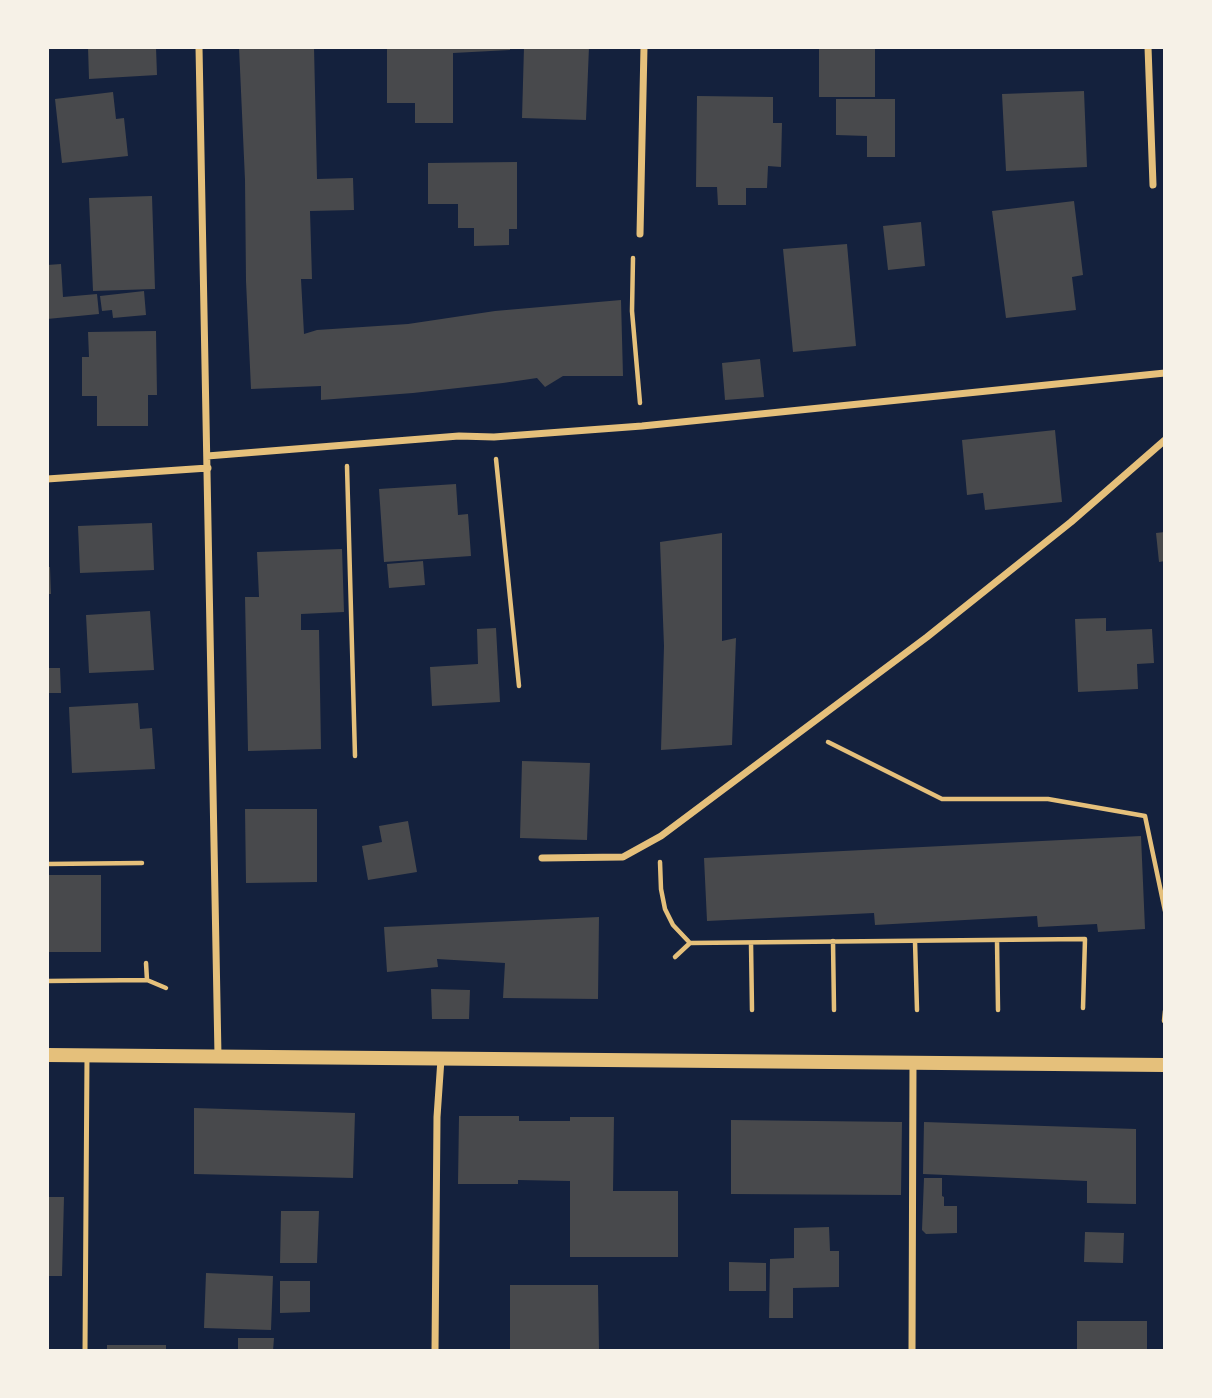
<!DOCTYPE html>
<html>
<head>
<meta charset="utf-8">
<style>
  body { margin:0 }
  #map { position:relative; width:1212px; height:1398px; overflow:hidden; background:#14213d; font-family:"Sofia Sans Condensed",sans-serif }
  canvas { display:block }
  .frame { position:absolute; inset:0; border:49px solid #f6f1e7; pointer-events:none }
</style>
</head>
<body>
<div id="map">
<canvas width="1212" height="1398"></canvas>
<div class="frame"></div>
</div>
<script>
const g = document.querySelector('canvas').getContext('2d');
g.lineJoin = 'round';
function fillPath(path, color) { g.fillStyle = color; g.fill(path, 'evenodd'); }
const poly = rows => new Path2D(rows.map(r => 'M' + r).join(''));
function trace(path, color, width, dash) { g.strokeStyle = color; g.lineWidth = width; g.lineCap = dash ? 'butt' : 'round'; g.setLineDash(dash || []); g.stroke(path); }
fillPath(poly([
  [88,47,156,47,157,75,89,79],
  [239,47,314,47,317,179,353,178,354,210,310,211,312,279,301,279,304,334,317,330,408,324,495,311,621,300,623,376,563,376,545,387,537,378,503,383,413,393,321,400,321,386,251,389,246,281,245,180],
  [387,47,510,47,510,50,453,53,453,123,415,123,415,103,387,103],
  [524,47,589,47,586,120,522,118],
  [819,47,875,47,875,97,819,97],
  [1084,91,1087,167,1006,171,1002,94],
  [113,92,116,119,124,118,128,156,62,163,55,99],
  [697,96,773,97,773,123,782,123,781,167,768,166,767,188,746,188,746,205,718,205,717,187,696,187],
  [836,99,895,99,895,157,867,157,867,136,836,135],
  [517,162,517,229,509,229,509,245,474,246,474,228,458,228,458,204,428,204,428,163],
  [152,196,155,289,93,291,89,198],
  [1074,201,1083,275,1072,277,1076,310,1006,318,992,211],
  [921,222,925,266,888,270,883,226],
  [847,244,856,346,793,352,783,249],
  [61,264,63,297,97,294,99,314,47,319,47,265],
  [144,291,146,315,113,318,112,310,102,311,100,296],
  [156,331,157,395,148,395,148,426,97,426,97,396,82,396,82,357,89,357,88,332],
  [760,359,764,397,725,400,722,363],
  [1055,430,1062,502,985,510,983,493,967,495,962,440],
  [456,484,458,515,468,514,471,556,384,562,379,489],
  [152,523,154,570,80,573,78,526],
  [1165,532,1165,561,1159,562,1156,533],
  [722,533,722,641,736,638,732,745,661,750,664,646,660,542],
  [342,549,344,612,301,614,301,630,319,630,321,749,248,751,245,597,259,597,257,552],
  [423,561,425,585,389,588,387,564],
  [47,567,50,567,51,594,47,594],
  [150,611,154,670,89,673,86,615],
  [1106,618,1106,631,1152,629,1154,663,1137,664,1138,689,1078,692,1075,619],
  [496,628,500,702,432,706,430,667,478,664,477,629],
  [47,668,60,668,61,693,47,693],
  [138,703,140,729,152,728,155,769,72,773,69,707],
  [522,761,590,763,587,840,520,838],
  [245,809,317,809,317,882,246,883],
  [408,821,417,872,368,880,362,846,382,842,379,826],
  [1141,836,1145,929,1098,932,1097,924,1038,927,1037,916,875,925,874,913,707,921,704,858],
  [47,875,101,875,101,952,47,952],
  [599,917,598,999,503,998,505,963,437,959,438,967,387,972,384,927],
  [431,989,470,990,469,1019,432,1019],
  [194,1108,355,1113,353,1178,194,1174],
  [459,1116,519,1116,519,1121,570,1121,570,1117,614,1117,613,1191,678,1191,678,1257,570,1257,570,1181,518,1180,518,1184,458,1184],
  [731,1120,902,1122,901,1195,731,1194],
  [924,1122,1136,1129,1136,1204,1087,1203,1087,1181,923,1174],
  [924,1178,942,1178,942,1196,944,1197,944,1206,957,1206,957,1233,926,1234,922,1230],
  [47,1197,64,1197,62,1276,47,1276],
  [281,1211,319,1211,317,1263,280,1263],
  [829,1227,830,1251,839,1251,839,1287,793,1288,793,1318,769,1318,770,1259,794,1258,794,1228],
  [1085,1232,1124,1233,1123,1263,1084,1262],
  [729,1262,766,1263,766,1291,729,1291],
  [206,1273,273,1276,271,1330,204,1328],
  [280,1281,310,1281,310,1312,280,1313],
  [510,1285,598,1285,599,1350,510,1350],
  [1077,1321,1147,1321,1147,1351,1077,1351],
  [238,1338,274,1338,273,1351,238,1351],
  [107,1345,166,1345,166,1351,107,1351]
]), '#48494c');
trace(poly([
  [633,258,632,311,640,403],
  [496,459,519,686],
  [347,466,355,756],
  [828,742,942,799,1048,799,1145,816,1165,911],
  [660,862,661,889,665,909,673,925,690,943],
  [47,864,142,863],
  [997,940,998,1010],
  [833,941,834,1010],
  [915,941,917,1010],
  [751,943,752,1010],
  [675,957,690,943,1085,939,1083,1008],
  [146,963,147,980],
  [47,981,147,980,166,988],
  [1164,1021,1165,1011]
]), '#e5c07b', 4.5);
trace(poly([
  [85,1351,87,1056]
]), '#e5c07b', 5);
trace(poly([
  [199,47,218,1056],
  [1148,47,1153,185],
  [640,234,644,47],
  [207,456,459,436,494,437,642,426,1165,373],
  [47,479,208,468],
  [542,858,623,857,661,836,927,637,1071,522,1165,440],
  [435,1351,437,1117,441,1059],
  [912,1351,913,1063]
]), '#e5c07b', 7);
trace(poly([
  [47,1055,1165,1065]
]), '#e5c07b', 14);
</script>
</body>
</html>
